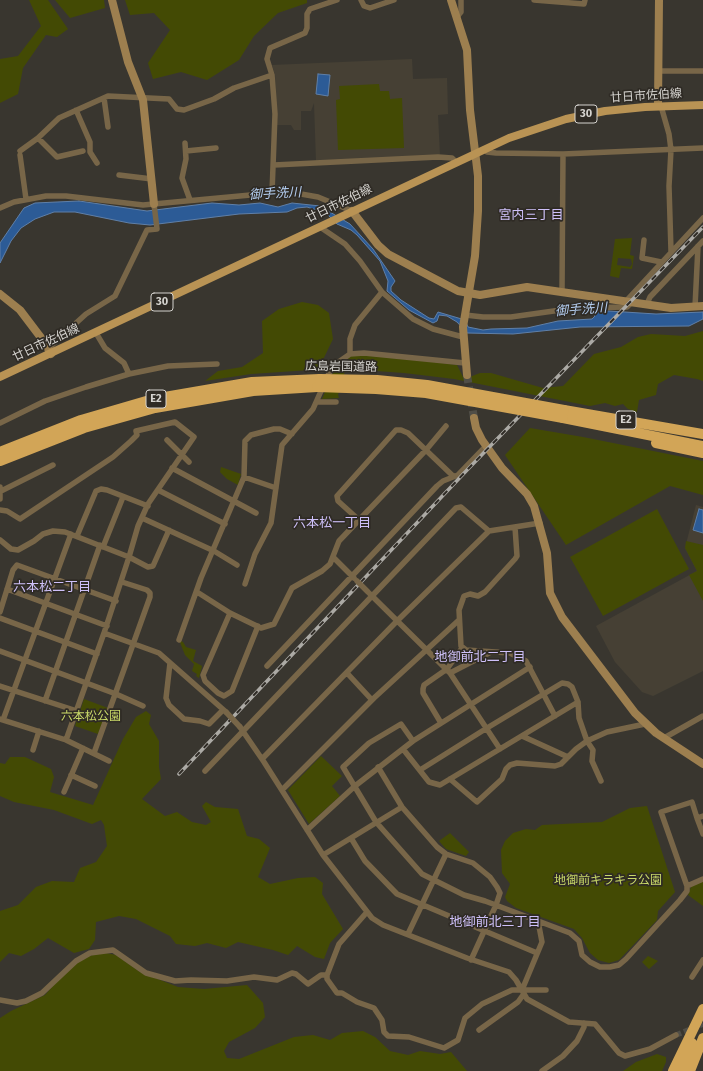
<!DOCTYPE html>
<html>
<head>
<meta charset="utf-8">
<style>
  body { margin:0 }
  canvas { display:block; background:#39362f }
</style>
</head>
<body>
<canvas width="703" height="1071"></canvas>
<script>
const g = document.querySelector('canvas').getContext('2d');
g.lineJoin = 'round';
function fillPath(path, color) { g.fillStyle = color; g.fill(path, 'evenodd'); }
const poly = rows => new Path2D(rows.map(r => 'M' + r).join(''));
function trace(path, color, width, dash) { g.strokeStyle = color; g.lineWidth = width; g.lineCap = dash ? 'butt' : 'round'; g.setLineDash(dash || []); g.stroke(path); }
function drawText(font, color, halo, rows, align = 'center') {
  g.font = font + ' "Fira Sans","Noto Sans JP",sans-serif'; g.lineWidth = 3.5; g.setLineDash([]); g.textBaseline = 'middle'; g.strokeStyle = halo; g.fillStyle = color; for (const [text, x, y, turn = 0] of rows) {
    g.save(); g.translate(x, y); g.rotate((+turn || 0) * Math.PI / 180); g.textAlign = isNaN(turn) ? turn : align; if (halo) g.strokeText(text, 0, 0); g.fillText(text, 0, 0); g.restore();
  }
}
fillPath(poly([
  [412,59,413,79,447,78,448,114,438,115,440,156,316,161,314,103,311,111,301,111,301,130,294,130,291,125,277,125,275,75,272,65],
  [696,505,703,507,703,671,653,696,642,692,615,662,596,626,697,571,685,548]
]), '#464034');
fillPath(poly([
  [29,0,48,0,68,29,57,37,46,35,23,68,18,94,0,103,0,59,18,56,41,26],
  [55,0,104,0,105,8,70,18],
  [125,0,307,0,307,3,278,13,254,36,239,60,207,80,181,72,153,79,148,63,170,30,154,13,130,15],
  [379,84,380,91,389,91,390,99,402,98,404,148,338,150,336,100,340,99,339,86],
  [632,238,630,255,634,256,632,269,621,268,619,278,610,276,615,239],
  [618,258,631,259,632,264,630,267,617,265],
  [302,302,318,305,329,313,333,339,320,366,310,370,251,374,205,381,218,371,242,367,263,353,262,321,279,309],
  [703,331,703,381,697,379,674,375,658,384,656,395,639,400,637,412,628,409,623,404,615,406,605,403,590,406,454,379,404,373,348,369,349,364,346,360,351,356,382,355,457,365,463,377,467,378,480,373,491,373,543,388,563,386,594,354,621,347,638,337,651,334,685,336],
  [346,361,347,364,338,395,339,398,322,399,333,373],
  [530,428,583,437,703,461,703,495,670,486,566,545,505,455],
  [221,467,241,474,238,485,227,479,220,472],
  [657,509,689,569,603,616,570,557],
  [686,541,703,545,703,601,689,575,697,571,685,548],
  [179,640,183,642,186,647,196,650,193,661,202,666,199,678,196,676,197,674,192,671,194,664,185,655],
  [84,699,108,708,98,734,75,726],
  [146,711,151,715,149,724,159,741,159,767,161,779,142,799,165,816,177,812,192,822,206,825,211,822,202,806,206,802,215,807,238,809,247,836,259,839,270,848,258,877,270,884,298,878,315,877,323,883,322,894,343,929,330,943,324,959,315,957,297,946,288,955,273,950,238,942,226,948,207,943,195,946,176,944,170,936,136,919,119,916,96,922,95,940,89,949,74,953,48,938,34,949,21,956,9,953,0,962,0,911,18,905,36,887,52,881,74,882,80,868,96,862,107,846,104,825,101,820,92,824,54,810,14,802,0,796,0,763,5,764,10,757,25,757,51,769,54,777,50,792,93,805,123,739,136,717],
  [321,756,342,776,332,786,340,796,309,824,288,790],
  [647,806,675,892,658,911,657,920,619,960,609,963,598,960,590,953,582,938,574,929,516,908,507,901,505,897,510,884,502,873,501,850,505,841,513,833,526,829,535,830,542,825,602,822,630,808],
  [450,833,469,852,466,856,446,849,439,841],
  [703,880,703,906,688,895,692,884],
  [101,952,116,955,140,972,178,987,204,989,247,985,263,1003,265,1017,255,1028,229,1042,224,1051,227,1058,239,1059,294,1037,313,1035,330,1040,342,1033,363,1031,375,1037,390,1051,408,1055,420,1051,440,1054,451,1052,467,1071,0,1071,0,1018,11,1011,45,995,71,966,90,956],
  [648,956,658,961,649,969,642,962],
  [657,1054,666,1057,666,1062,662,1071,623,1071,636,1062]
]), '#434a04');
const water = poly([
  [318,74,330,75,328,96,316,94,318,74],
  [79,201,147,211,212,203,239,205,260,203,278,207,292,203,320,206,350,224,373,249,395,281,391,287,391,291,401,300,429,318,434,319,438,312,465,320,468,327,483,330,491,329,527,328,558,321,592,319,595,316,593,310,656,314,703,312,703,319,689,326,580,327,513,334,467,333,457,322,447,316,439,315,437,321,433,323,409,310,387,291,388,281,380,261,357,235,351,230,337,224,326,213,307,207,297,208,287,212,239,214,150,225,129,223,75,212,54,212,35,219,21,228,11,241,0,263,0,243,24,208,35,203,79,201],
  [699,509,703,510,703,533,693,530,699,509]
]);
fillPath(water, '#2c5b96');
trace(water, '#5f7fa7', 1);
trace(poly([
  [676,1035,703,1024]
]), '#504e47', 5.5, [5.5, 3]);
trace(poly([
  [467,375,474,418]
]), '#504e47', 8, [8, 4]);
trace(poly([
  [361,0,364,6,370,8,394,0],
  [534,0,584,4,585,0],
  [456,18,461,12,461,0],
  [658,71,703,71],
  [272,75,267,59,270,48,305,33,307,28,307,14,310,9,337,0],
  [104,98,108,127],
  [661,106,669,134,671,150,669,186,671,251],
  [76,110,90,142,90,152,97,163],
  [38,138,57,157,83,151],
  [185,143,186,159,182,178,190,200],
  [484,149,487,152,496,153,563,154,703,148],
  [20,151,38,138,59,118,108,96,169,99,177,109,184,110,214,99,234,88,272,75,275,114,272,193],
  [186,151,216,148],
  [20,155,26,199],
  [274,165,438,157,452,158,456,162],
  [119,175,152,179],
  [0,208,14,202,46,196,66,196,143,205,272,193,301,194,318,197,352,211],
  [320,227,345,244,360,261,382,292,413,319,433,329,463,337],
  [644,240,642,258,661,262],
  [562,291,563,154],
  [626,301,703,218],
  [647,304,650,297,703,241],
  [695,307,698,246],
  [465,315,483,317,511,317,575,308,627,307,632,302],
  [96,333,105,348,124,363,129,374],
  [49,350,53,344,86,314,115,296,147,230,157,229,154,204],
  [350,354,350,339,355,325,382,292],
  [317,402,336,402],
  [0,423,45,401,86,387,129,374,168,366,217,364],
  [167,440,189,462],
  [172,468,256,513],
  [244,477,276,488],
  [158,490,225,524],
  [1,491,53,465],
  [0,499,0,487],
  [0,510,7,511,20,519,113,457,131,441,137,435,136,431,175,422,194,437,148,504,138,526,129,557,148,567,153,566,169,530],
  [142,518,214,551,237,565],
  [359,520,338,501,337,496,396,430,401,430,408,433,453,476],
  [515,527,517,556,515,559,485,592,478,596,470,594,464,596,459,610,461,646,466,650,510,653,526,661,555,716],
  [77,536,96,491,101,489,107,490,148,506],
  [0,540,11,549,18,550,34,541,43,534,53,531,65,532,129,557,104,633,159,653,226,712],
  [103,547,123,497],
  [334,558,354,578],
  [245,584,255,554,271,523,282,445,313,409,329,373,340,361,350,354,364,353,465,363],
  [7,589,107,626],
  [197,592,230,613,261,628,274,624,292,588,322,571,330,564,339,541,426,450,446,426],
  [370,594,450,673,500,749],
  [0,612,13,570,17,565,116,601],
  [230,613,203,675,205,681,218,693,224,696,232,691,258,626],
  [0,618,97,654],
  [179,640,201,578,244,477,245,441,251,435,274,429,280,429,292,434],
  [0,651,116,694,143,706],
  [170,663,166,698,169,705,184,719,200,721,209,724,223,710],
  [267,666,437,486,443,481,458,475,486,446],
  [347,673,372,700],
  [450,673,491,652],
  [0,686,77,711],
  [45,701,100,545],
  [0,719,66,740,109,761],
  [3,720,71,534],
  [441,723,423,693,423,689,424,685,447,669,462,648],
  [240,727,264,762,323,855,372,918,383,925,467,958,509,972,516,980,527,999,569,1022,595,1024,619,1053,625,1056,650,1049,676,1035],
  [522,736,568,757],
  [664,738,703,716],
  [66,740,104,633],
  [413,741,401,724,369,743,343,767,376,822,422,874,464,895,485,901,570,933,579,941,582,955,590,962,600,967,610,967,619,965,626,959,680,900,687,891,687,886,703,879],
  [403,749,429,782,440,785,578,702],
  [33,750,39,731],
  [94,753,150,597,150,593,147,590,122,582],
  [262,759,397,621,489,531,540,523],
  [378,767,402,807,437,847,446,854,473,863,490,877,497,887,500,893,496,905,471,960],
  [420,770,487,728,562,683,568,684,572,687,578,702,579,718,587,741,593,750,592,761,601,781],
  [205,771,456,508,461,507,489,531],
  [71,775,95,786],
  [450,779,477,802,502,779,506,769,510,765,517,763,555,766,561,764,576,749,587,741,607,732,645,724],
  [282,790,374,698,459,620],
  [64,792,83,748],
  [703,816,697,818,703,834],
  [307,830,355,786,413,741,530,667],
  [351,838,365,861,397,894,537,953],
  [323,855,402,807],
  [687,886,661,812,692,802,697,818],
  [408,934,446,854],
  [327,975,339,944,367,912],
  [692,977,703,960],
  [522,990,542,942,538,921],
  [0,1000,17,1003,26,1001,42,993,76,961,90,953,113,950,146,973,175,981,191,980,227,981,254,977,277,980,292,973,296,974,308,984,321,975,327,975,327,979,337,993,342,993,357,1002,374,1008,382,1020,384,1032,388,1036,409,1037,444,1048,458,1040,465,1018,482,1004,512,990,546,990],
  [479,1030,518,1002,523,995],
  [542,1071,563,1056,577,1041,584,1027,584,1023]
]), '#786648', 5.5);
trace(poly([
  [112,0,128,62,143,100,154,204],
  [451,0,467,50,470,110,478,176,478,211,475,256,463,327,467,375],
  [658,106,659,0],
  [352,211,378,245,388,254,458,291,480,295,527,287,671,308,703,306],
  [0,294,20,310,45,343,51,354],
  [474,418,476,428,482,440,502,468,527,494,534,506,547,553,550,593,562,617,635,713,656,733,703,764]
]), '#9d7f4f', 8);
trace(poly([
  [0,377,509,138,566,119,605,111,645,107,703,105]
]), '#b99354', 8);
trace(poly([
  [564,410,703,434],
  [563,418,703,446],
  [656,443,703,453],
  [0,452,81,420,153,399,252,382,320,379],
  [0,461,84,428,155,408,253,391,317,387],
  [673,1071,703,1009],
  [681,1071,692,1043],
  [690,1071,703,1038]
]), '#d2a557', 10);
const rail = poly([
  [179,774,468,469,703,227]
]);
trace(rail, '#acaaa5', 3.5);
trace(rail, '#2f2b25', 2, [6]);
trace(poly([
  [357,581,368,592],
  [226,712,240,727]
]), '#786648', 5.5);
trace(poly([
  [320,379,377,380,427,385,564,410],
  [317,387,376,389,426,393,563,418]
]), '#d2a557', 10);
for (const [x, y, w] of [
  [586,114,22],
  [162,302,22],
  [156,399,20],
  [626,420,20]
]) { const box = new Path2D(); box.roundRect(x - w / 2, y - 9, w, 18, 3); g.fillStyle = '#2f2b25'; g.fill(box); trace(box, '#d5d3cf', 1); }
drawText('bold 11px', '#d5d3cf', null, [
  ["30",586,114],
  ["30",162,302],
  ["E2",156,399],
  ["E2",626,420]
]);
drawText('12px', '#d5d3cf', '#2f2b25', [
  ["廿日市佐伯線",646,96,-4],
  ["廿日市佐伯線",339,204,-26],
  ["廿日市佐伯線",46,343,-25],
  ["広島岩国道路",341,367,1]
]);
drawText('12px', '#c9d968', '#2f2b25', [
  ["六本松公園",91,717],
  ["地御前キラキラ公園",608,881]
]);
drawText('italic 13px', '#b4cef1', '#2f2b25', [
  ["御手洗川",275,194,-3],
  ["御手洗川",581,310,-4]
]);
drawText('13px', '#cec0f9', '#2f2b25', [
  ["宮内三丁目",531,215],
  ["六本松一丁目",332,523],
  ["六本松二丁目",52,587],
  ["地御前北二丁目",480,657],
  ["地御前北三丁目",495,922]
]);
</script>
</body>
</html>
